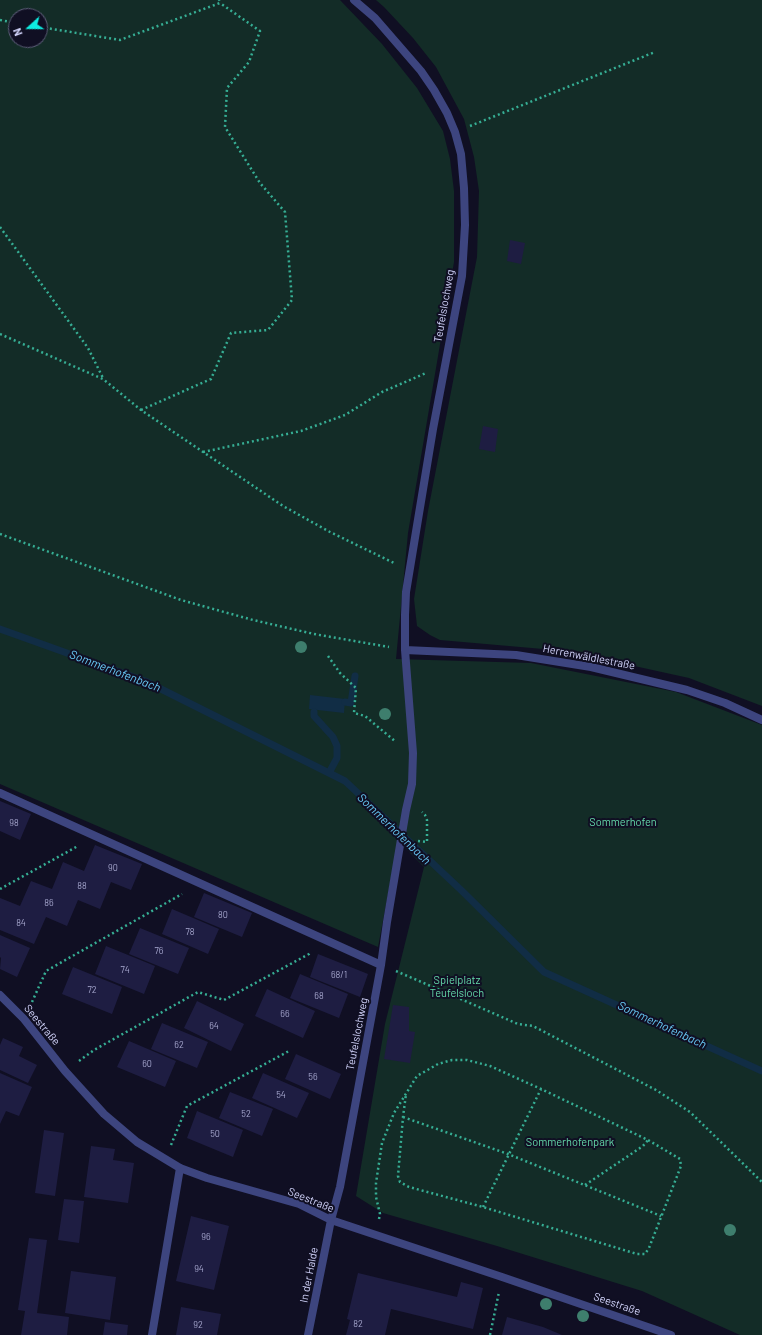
<!DOCTYPE html>
<html>
<head>
<meta charset="utf-8">
<style>
  body { margin:0 }
  #map { position:relative; width:762px; height:1335px; overflow:hidden; background:#100f23; font-family:Barlow,sans-serif }
  canvas { display:block }
  .north { position:absolute; left:8px; top:8px; width:40px; height:40px; box-sizing:border-box; background:#100f23; border:1px solid #5e5e7a; border-radius:50%; rotate:249deg; font-size:11px; font-weight:700; line-height:16px; text-align:center; color:#d3d5fc }
  .north::after { content:''; display:block; margin:auto; width:14px; height:18px; background:#0eeee2; clip-path:polygon(50% 0,100% 100%,50% 72%,0 100%) }
</style>
</head>
<body>
<div id="map">
<canvas width="762" height="1335"></canvas>
<div class="north">N</div>
</div>
<script>
const g = document.querySelector('canvas').getContext('2d');
g.lineJoin = 'round';
function fillPath(path, color) { g.fillStyle = color; g.fill(path, 'evenodd'); }
const poly = rows => new Path2D(rows.map(r => 'M' + r).join(''));
function trace(path, color, width, dash) { g.strokeStyle = color; g.lineWidth = width; g.lineCap = dash ? 'butt' : 'round'; g.setLineDash(dash || []); g.stroke(path); }
function drawText(font, color, halo, rows, align = 'center') {
  g.font = font + ' Barlow,sans-serif'; g.lineWidth = 4; g.setLineDash([]); g.textBaseline = 'middle'; g.strokeStyle = halo; g.fillStyle = color; for (const [text, x, y, turn = 0] of rows) {
    g.save(); g.translate(x, y); g.rotate((+turn || 0) * Math.PI / 180); g.textAlign = isNaN(turn) ? turn : align; if (halo) g.strokeText(text, 0, 0); g.fillText(text, 0, 0); g.restore();
  }
}
fillPath(poly([
  [0,0,340,0,382,44,417,88,443,131,450,159,454,191,454,262,408,533,396,659,531,663,676,692,762,725,762,1335,740,1335,642,1291,497,1246,383,1213,356,1196,385,1024,424,867,398,841,378,947,0,784],
  [16,16,40,16,40,40,16,40],
  [376,0,762,0,762,706,689,678,566,651,440,640,430,635,417,626,414,599,428,511,477,257,479,191,474,157,464,119,436,67,413,38,384,7]
]), '#132c27');
fillPath(poly([
  [310,695,345,699,344,713,309,709]
]), '#112d45');
trace(poly([
  [0,629,145,681,345,781,461,890,544,972,762,1071],
  [345,702,351,703,355,676],
  [314,712,314,716,333,737,337,746,337,758,329,773]
]), '#112d45', 7);
fillPath(poly([
  [510,240,525,243,521,264,507,261],
  [483,426,498,429,495,452,479,449],
  [0,801,31,814,20,840,0,831],
  [95,845,142,864,131,890,111,882,100,909,78,900,67,926,46,917,34,944,0,930,0,898,20,906,31,881,52,889,63,862,84,871],
  [204,893,252,913,242,937,194,917],
  [172,909,219,929,208,954,162,934],
  [140,928,189,948,178,974,129,954],
  [0,935,30,948,17,977,0,969,1,958,0,957],
  [106,946,155,966,144,994,95,974],
  [318,954,368,974,360,997,310,977],
  [73,967,122,987,112,1014,62,994],
  [300,974,348,994,339,1018,290,998],
  [267,989,315,1011,303,1038,255,1016],
  [197,1001,244,1024,231,1051,184,1028],
  [393,1005,409,1007,409,1031,415,1032,410,1063,384,1059],
  [162,1023,208,1042,197,1068,151,1049],
  [3,1038,23,1047,19,1056,37,1065,28,1083,0,1070,0,1045],
  [129,1041,176,1061,165,1087,117,1067],
  [296,1054,341,1074,330,1099,285,1079],
  [0,1073,32,1087,19,1116,6,1111,0,1124],
  [263,1073,309,1093,297,1118,252,1098],
  [230,1092,273,1109,262,1136,219,1118],
  [197,1111,243,1130,233,1157,187,1138],
  [44,1130,64,1133,55,1196,35,1193],
  [91,1146,115,1149,113,1160,134,1163,128,1203,84,1197],
  [64,1199,84,1201,79,1243,58,1240],
  [191,1216,229,1226,214,1290,176,1281],
  [29,1238,47,1240,37,1313,69,1317,67,1335,21,1335,25,1311,18,1310],
  [71,1271,116,1277,110,1320,65,1313],
  [358,1273,457,1297,461,1282,483,1288,473,1329,391,1309,385,1335,346,1335,350,1320,347,1319],
  [181,1307,221,1314,217,1335,176,1335],
  [507,1317,543,1327,562,1335,502,1335],
  [105,1322,128,1325,127,1335,103,1335]
]), '#1e1d42');
trace(poly([
  [0,20,16,23],
  [40,27,120,40,220,3,219,0],
  [470,126,655,52],
  [0,227,88,348,103,378],
  [0,334,103,379,141,410,283,506,330,532,394,563],
  [141,410,211,379,231,333,268,330,292,300,285,212,260,183,225,127,227,88,249,62,260,31,220,3],
  [203,452,301,431,345,415,382,392,426,373],
  [0,534,181,600,253,620,314,634,389,647],
  [328,656,340,673,356,688,354,713,365,716,396,742],
  [418,841,427,842,427,820,425,815,422,812],
  [0,889,78,846],
  [396,971,518,1024,533,1026,656,1090,690,1112,762,1182],
  [32,1002,46,971,182,894],
  [79,1061,94,1050,198,992,224,1000,309,954,311,952],
  [403,1117,508,1154,661,1216],
  [171,1145,187,1106,289,1051],
  [585,1185,643,1146,648,1140],
  [483,1207,541,1089],
  [379,1219,380,1214,376,1197,376,1183,382,1143,394,1113,417,1076,438,1064,452,1060,467,1060,490,1066,541,1089,648,1140,680,1159,681,1166,649,1248,645,1254,637,1254,483,1207,409,1187,400,1182,398,1176,403,1117,406,1094],
  [490,1335,499,1292]
]), '#36ae94', 2.5, [2, 3]);
trace(poly([
  [405,650,516,655,591,667,687,690,725,703,762,720],
  [0,793,381,965],
  [331,1220,340,1187,381,965,387,922,406,810,412,784,413,753,405,650,405,615,406,592,433,429,462,276,465,225,464,188,461,154,455,132,447,113,434,90,421,71,375,18,354,0],
  [152,1335,180,1168]
]), '#3d457f', 8);
trace(poly([
  [0,995,24,1019,65,1071,104,1114,137,1142,180,1168,207,1178,299,1204,331,1220,502,1277,671,1335],
  [308,1335,331,1220]
]), '#3d457f', 8);
g.fillStyle = '#3e7e6d';
for (const [x, y] of [
  [301,647],
  [385,714],
  [730,1230],
  [546,1304],
  [583,1316]
]) { g.beginPath(); g.arc(x, y, 6, 0, 2 * Math.PI); g.fill(); }
drawText('9px', '#a6a7ce', null, [
  ["98",14,823],
  ["90",113,868],
  ["88",82,886],
  ["86",49,903],
  ["80",223,915],
  ["84",21,923],
  ["78",190,932],
  ["76",159,951],
  ["74",125,970],
  ["68/1",339,975],
  ["72",92,990],
  ["68",319,996],
  ["66",285,1014],
  ["64",214,1026],
  ["62",179,1045],
  ["60",147,1064],
  ["56",313,1077],
  ["54",281,1095],
  ["52",246,1114],
  ["50",215,1134],
  ["96",206,1237],
  ["94",199,1269],
  ["82",358,1324],
  ["92",198,1325]
]);
drawText('11px', '#d3d5fc', '#100f23', [
  ["Teufelslochweg",444,306,-80],
  ["Herrenwäldlestraße",589,657,11],
  ["Seestraße",42,1025,50],
  ["Teufelslochweg",357,1034,-79],
  ["Seestraße",311,1200,22],
  ["In der Halde",309,1275,-79],
  ["Seestraße",617,1304,19]
]);
drawText('11px', '#64d8a9', '#100f23', [
  ["Sommerhofen",623,822],
  ["Spielplatz",457,980],
  ["Teufelsloch",457,993],
  ["Sommerhofenpark",570,1142]
]);
drawText('italic 12px', '#68caf6', '#100f23', [
  ["Sommerhofenbach",115,671,21],
  ["Sommerhofenbach",394,829,44],
  ["Sommerhofenbach",662,1025,25]
]);
</script>
</body>
</html>
